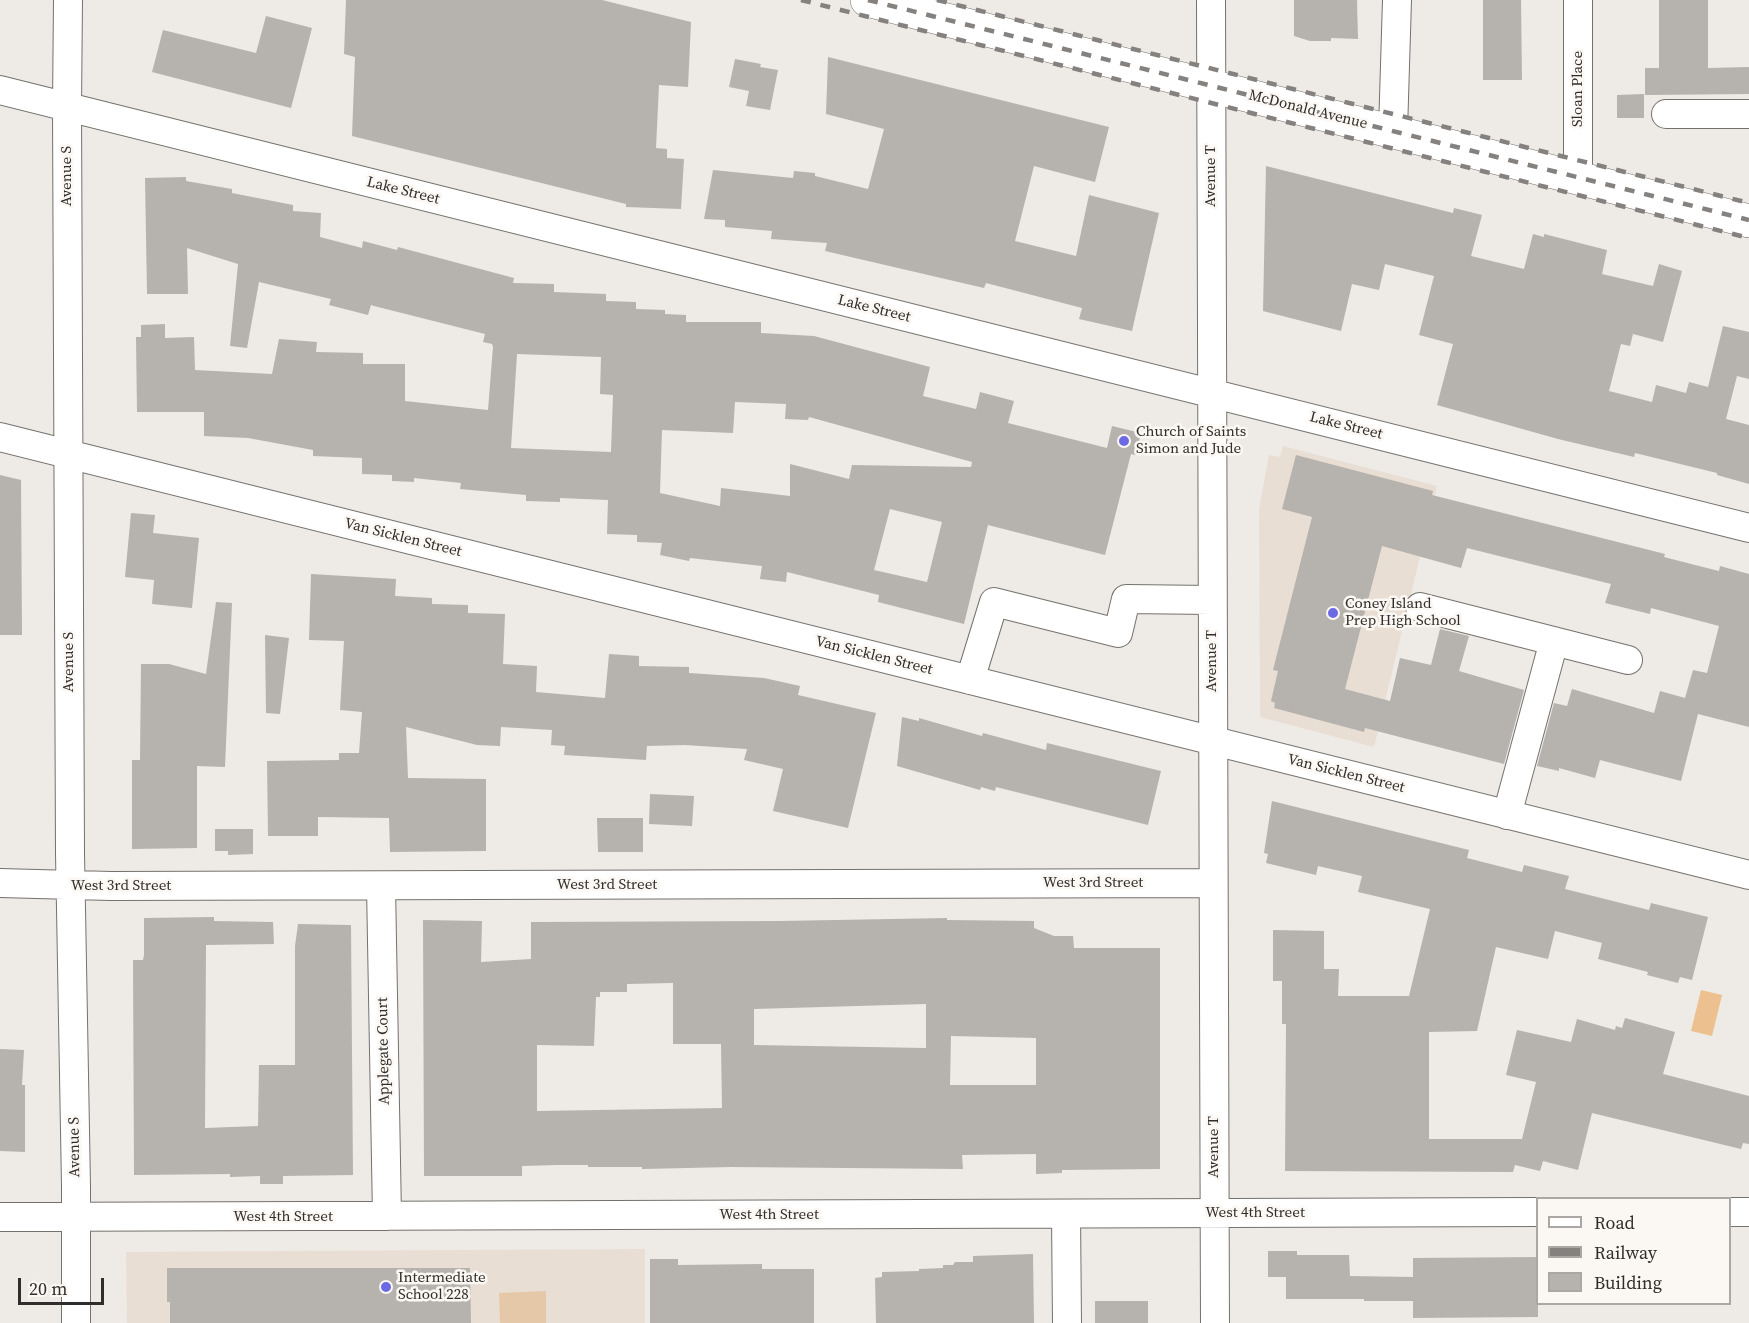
<!DOCTYPE html>
<html>
<head>
<meta charset="utf-8">
<style>
  body { margin:0 }
  #map { position:relative; width:1749px; height:1323px; overflow:hidden; background:#eeeae6; font-family:"Source Serif 4",serif }
  canvas { display:block }
  .legend { position:absolute; left:1536px; top:1197px; width:195px; height:108px; box-sizing:border-box; background:#fbf7f3; border:2px solid #aaa7a4; margin:0; padding:8px 10px; list-style:none; font-size:18px; color:#302e2d }
  .legend li { display:flex; align-items:center; gap:12px; height:30px }
  .legend b { width:30px; border:2px solid #aaa7a4 }
  .scale { position:absolute; left:18px; top:1278px; width:86px; height:27px; box-sizing:border-box; border:3px solid #302e2d; border-top:0; padding-left:8px; font-size:18px; line-height:21px; white-space:nowrap; color:#302e2d; -webkit-text-stroke:4px #fbf7f3; paint-order:stroke }
</style>
</head>
<body>
<div id="map">
<canvas width="1749" height="1323"></canvas>
<ul class="legend">
<li><b style="height:8px;background:#fff"></b>Road</li>
<li><b style="height:8px;background:#84817f"></b>Railway</li>
<li><b style="height:16px;background:#b6b2ae"></b>Building</li>
</ul>
<div class="scale">20 m</div>
</div>
<script>
const g = document.querySelector('canvas').getContext('2d');
g.lineJoin = 'round';
function fillPath(path, color) { g.fillStyle = color; g.fill(path, 'evenodd'); }
const poly = rows => new Path2D(rows.map(r => 'M' + r).join(''));
function trace(path, color, width, dash) { g.strokeStyle = color; g.lineWidth = width; g.lineCap = dash ? 'butt' : 'round'; g.setLineDash(dash || []); g.stroke(path); }
function drawText(font, color, halo, rows, align = 'center') {
  g.font = font + ' "Source Serif 4",serif'; g.lineWidth = 5; g.setLineDash([]); g.textBaseline = 'middle'; g.strokeStyle = halo; g.fillStyle = color; for (const [text, x, y, turn = 0] of rows) {
    g.save(); g.translate(x, y); g.rotate((+turn || 0) * Math.PI / 180); g.textAlign = isNaN(turn) ? turn : align; if (halo) g.strokeText(text, 0, 0); g.fillText(text, 0, 0); g.restore();
  }
}
fillPath(poly([
  [1283,446,1437,486,1374,747,1260,717,1259,509,1269,455,1280,457],
  [645,1249,645,1323,127,1323,126,1252]
]), '#e8ded4');
fillPath(poly([
  [546,1291,546,1323,500,1323,499,1293]
]), '#e5c8a8');
fillPath(poly([
  [1701,990,1722,995,1712,1036,1691,1031]
]), '#ecc08f');
fillPath(poly([
  [346,0,602,0,691,22,688,87,659,85,656,148,667,149,667,158,684,159,681,209,626,207,626,204,352,136,355,57,344,54],
  [1294,0,1357,0,1358,39,1331,38,1331,41,1310,41,1294,36],
  [1483,0,1521,0,1522,80,1483,80],
  [1659,0,1708,0,1708,68,1749,67,1749,94,1645,95,1645,68,1659,68],
  [266,16,312,28,291,108,152,72,163,30,256,53],
  [828,57,1109,127,1095,182,1034,166,1015,241,1076,256,1089,195,1159,213,1132,331,1079,319,1082,308,986,283,984,288,825,251,827,243,771,239,772,231,725,227,725,220,704,219,713,170,793,178,794,171,815,173,815,176,868,189,884,129,826,114],
  [735,59,761,64,760,67,778,70,770,110,746,106,749,91,729,87],
  [1644,94,1644,118,1617,118,1617,95],
  [1266,166,1453,213,1454,208,1482,215,1471,256,1524,269,1533,234,1544,237,1544,234,1607,250,1602,274,1653,286,1659,264,1682,271,1663,342,1633,334,1630,346,1621,344,1609,391,1652,402,1656,385,1686,393,1689,382,1708,387,1723,326,1749,332,1749,379,1737,376,1726,419,1749,425,1749,484,1717,475,1717,473,1635,453,1634,457,1558,439,1437,405,1453,344,1419,335,1434,276,1385,264,1379,290,1352,284,1341,331,1263,311],
  [186,177,186,181,232,189,232,193,293,205,293,211,321,213,320,237,362,248,363,241,397,250,398,247,514,278,513,283,554,284,554,292,606,294,606,301,636,302,636,309,665,310,665,314,686,315,686,322,761,322,761,333,814,336,930,367,923,396,976,409,980,392,1014,401,1008,423,1107,448,1112,426,1141,433,1136,455,1131,454,1105,555,988,525,964,624,878,602,879,595,787,572,786,582,760,579,762,566,690,558,689,561,660,555,662,543,637,542,637,535,607,534,608,500,560,498,560,502,526,501,526,495,460,489,461,483,414,478,414,482,392,481,392,475,362,474,362,458,313,456,313,450,248,438,204,436,204,412,137,412,136,337,141,337,141,325,165,324,165,338,194,337,195,370,272,374,279,339,317,342,316,352,363,353,363,364,405,364,405,401,488,410,493,347,492,344,483,342,485,334,374,306,371,305,368,315,329,305,331,299,259,282,247,348,230,346,238,264,187,248,188,294,147,294,145,178],
  [517,354,601,357,600,394,613,395,611,452,511,448],
  [735,402,786,404,785,419,808,420,809,417,972,462,971,467,852,465,849,479,790,464,790,496,721,488,720,506,660,493,662,430,733,433],
  [890,509,942,522,927,582,874,570],
  [1296,455,1433,491,1432,495,1665,554,1664,557,1695,565,1719,571,1720,566,1749,574,1749,727,1698,714,1681,781,1600,760,1595,778,1559,768,1559,771,1537,766,1554,703,1567,706,1572,689,1654,713,1660,691,1685,698,1693,670,1707,673,1719,626,1651,608,1650,614,1605,603,1611,584,1467,548,1461,568,1382,546,1345,689,1390,701,1400,658,1431,665,1440,629,1469,636,1459,671,1524,690,1504,764,1365,728,1364,732,1274,708,1275,703,1271,701,1278,671,1273,670,1312,517,1282,509],
  [0,475,21,480,22,635,0,635],
  [131,513,155,515,153,533,199,538,192,608,152,604,154,580,125,577],
  [311,574,396,579,395,596,432,598,432,604,468,605,468,613,505,614,503,664,537,666,536,692,605,698,609,654,639,656,639,666,689,667,689,673,764,678,800,686,798,695,876,713,848,828,773,811,783,769,744,760,747,749,685,745,647,746,646,760,564,755,565,746,551,745,552,730,501,727,500,746,477,745,406,727,408,778,486,779,486,851,390,852,389,818,318,817,318,836,268,836,267,761,339,760,339,753,359,753,362,712,340,710,344,641,309,640],
  [216,602,232,603,225,767,197,766,197,848,132,849,132,760,140,760,141,664,169,664,206,674],
  [265,635,289,638,280,714,266,713],
  [902,717,919,721,919,718,982,736,983,733,1046,750,1047,743,1161,771,1148,825,996,787,995,791,981,787,980,790,897,766],
  [650,794,694,796,692,826,649,824],
  [1272,801,1469,850,1467,858,1522,872,1524,865,1569,876,1565,889,1649,910,1651,903,1708,917,1692,980,1680,977,1678,983,1647,975,1648,972,1598,959,1602,943,1555,931,1548,959,1496,947,1477,1031,1429,1032,1429,1139,1522,1139,1536,1082,1506,1075,1517,1030,1571,1042,1577,1019,1615,1030,1616,1026,1622,1028,1625,1018,1675,1032,1663,1074,1749,1096,1749,1144,1743,1143,1741,1149,1592,1113,1578,1170,1543,1161,1540,1171,1515,1165,1513,1172,1285,1171,1286,1024,1282,1024,1282,981,1273,981,1273,930,1324,931,1324,969,1339,969,1338,996,1409,996,1430,909,1358,892,1362,876,1318,866,1316,875,1266,863,1268,854,1264,853],
  [597,818,643,818,643,852,598,852],
  [215,829,253,829,253,854,228,855,228,851,215,851],
  [214,917,214,921,273,922,274,944,206,945,205,1128,258,1126,259,1065,295,1065,295,946,298,924,351,925,353,1175,283,1176,283,1184,260,1184,260,1176,230,1177,230,1174,134,1175,133,960,143,960,144,955,144,918],
  [947,918,947,920,1034,921,1034,928,1054,936,1073,936,1074,948,1160,948,1160,1169,1062,1170,1062,1173,1036,1174,1036,1154,962,1155,963,1169,731,1167,642,1169,642,1167,588,1167,588,1165,557,1165,522,1166,522,1176,424,1176,423,920,482,921,481,962,531,959,531,922,780,921],
  [673,983,673,1044,721,1044,722,1108,537,1111,537,1045,594,1046,596,997,600,997,600,992,627,992,627,984],
  [926,1004,926,1048,754,1045,754,1009],
  [951,1036,1036,1038,1036,1085,950,1085],
  [0,1049,24,1050,22,1085,25,1085,25,1152,0,1151],
  [1268,1251,1297,1251,1297,1255,1349,1255,1350,1276,1413,1277,1413,1258,1538,1257,1538,1317,1413,1318,1413,1301,1364,1301,1364,1299,1286,1299,1286,1277,1268,1277],
  [1033,1254,1034,1323,876,1323,875,1278,882,1277,882,1272,919,1271,919,1269,943,1268,943,1265,953,1265,955,1262,973,1262,973,1256],
  [650,1259,678,1259,678,1265,762,1264,762,1269,814,1269,814,1323,650,1323],
  [167,1268,470,1268,471,1323,170,1323,170,1302,167,1302],
  [1095,1301,1148,1301,1148,1323,1095,1323]
]), '#b6b2ae');
const minor = poly([
  [68,0,67,106,70,853,76,1186,76,1323],
  [1211,0,1215,1323],
  [0,90,1749,528],
  [1666,114,1749,114],
  [1393,131,1397,0],
  [1578,178,1578,0],
  [0,437,1749,875],
  [1420,607,1628,660],
  [970,680,994,602,1118,633,1126,599,1212,600],
  [1507,815,1554,641],
  [0,883,111,886,1213,883],
  [381,886,387,1216],
  [1730,1212,1749,1212],
  [1066,1214,1067,1323],
  [0,1217,1538,1212]
]);
const major = poly([
  [867,0,1749,221]
]);
trace(minor, '#75726e', 30);
trace(major, '#75726e', 34);
trace(minor, '#fff', 28);
trace(major, '#fff', 33);
trace(poly([
  [801,0,1749,238],
  [868,0,1749,220],
  [937,0,1749,203]
]), '#84817f', 4.5, [10, 10]);
for (const [x, y, r, color] of [
  [1124,441,6,"#6b69e3"],
  [1333,613,6,"#6b69e3"],
  [386,1287,6,"#6b69e3"]
]) { const dot = new Path2D(); dot.arc(x, y, r, 0, 2 * Math.PI); g.fillStyle = color; g.fill(dot); trace(dot, '#fbf7f3', 2); }
drawText('15px', '#302e2d', '#fbf7f3', [
  ["Sloan Place",1578,89,-90],
  ["McDonald Avenue",1308,110,14],
  ["Avenue S",67,176,-90],
  ["Avenue T",1211,176,-90],
  ["Lake Street",403,191,14],
  ["Lake Street",874,309,14],
  ["Lake Street",1346,426,14],
  ["Van Sicklen Street",403,538,14],
  ["Van Sicklen Street",874,656,14],
  ["Avenue T",1212,661,-90],
  ["Avenue S",69,662,-90],
  ["Van Sicklen Street",1346,774,14],
  ["West 3rd Street",1093,883],
  ["West 3rd Street",607,885],
  ["West 3rd Street",121,886],
  ["Applegate Court",384,1051,-91],
  ["Avenue S",75,1147,-91],
  ["Avenue T",1214,1147,-90],
  ["West 4th Street",1255,1213],
  ["West 4th Street",769,1215],
  ["West 4th Street",283,1217]
]);
drawText('15px', '#302e2d', '#fbf7f3', [
  ["Church of Saints",1136,432],
  ["Simon and Jude",1136,449],
  ["Coney Island",1345,604],
  ["Prep High School",1345,621],
  ["Intermediate",398,1278],
  ["School 228",398,1295]
], 'left');
</script>
</body>
</html>
